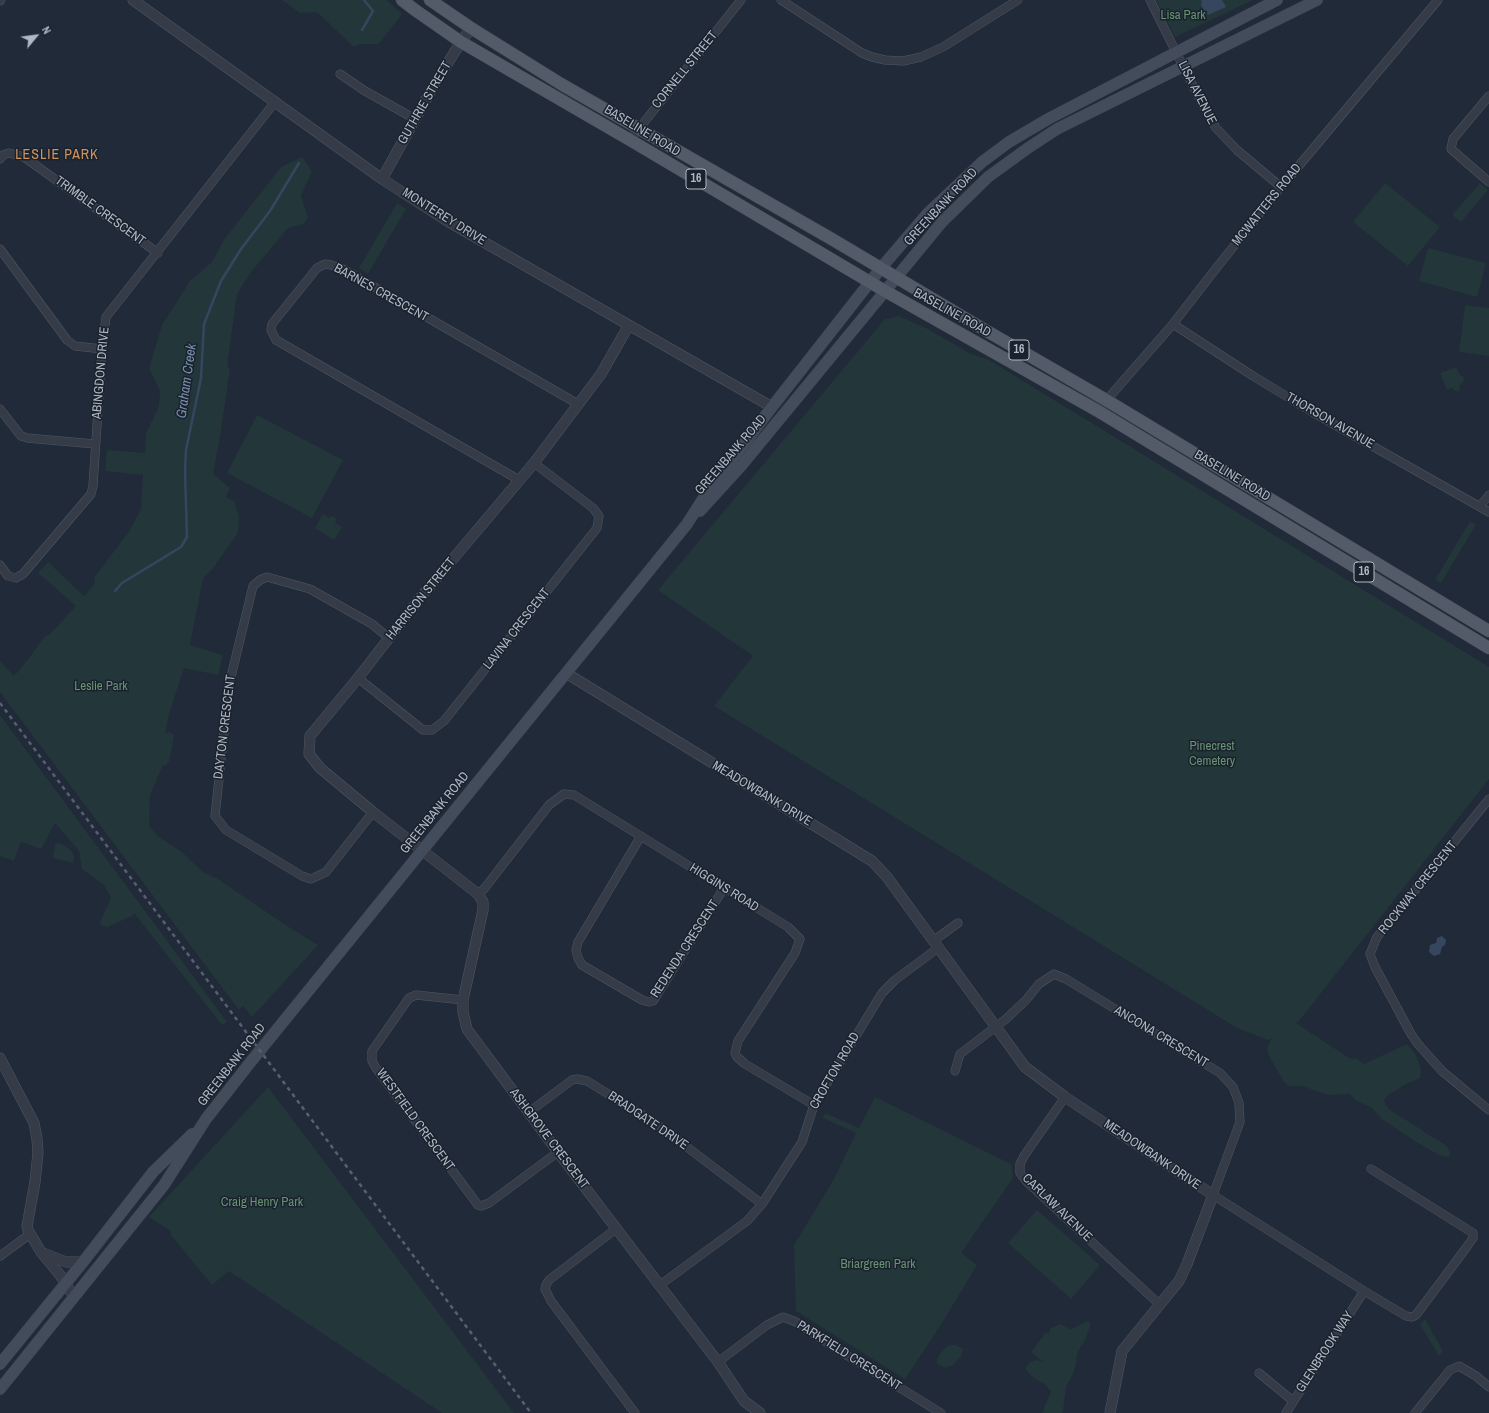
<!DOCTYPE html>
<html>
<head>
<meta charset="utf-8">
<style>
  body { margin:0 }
  #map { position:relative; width:1489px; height:1413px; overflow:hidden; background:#212a38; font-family:"Archivo Narrow",sans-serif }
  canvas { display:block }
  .north { position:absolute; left:16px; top:16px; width:40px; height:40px; -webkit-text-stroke:3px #1a222d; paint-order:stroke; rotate:61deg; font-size:11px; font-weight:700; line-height:16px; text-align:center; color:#b0b7c5 }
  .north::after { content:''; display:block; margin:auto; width:14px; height:18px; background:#b0b7c5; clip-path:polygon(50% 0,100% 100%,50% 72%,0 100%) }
</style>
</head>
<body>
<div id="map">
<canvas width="1489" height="1413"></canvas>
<div class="north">N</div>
</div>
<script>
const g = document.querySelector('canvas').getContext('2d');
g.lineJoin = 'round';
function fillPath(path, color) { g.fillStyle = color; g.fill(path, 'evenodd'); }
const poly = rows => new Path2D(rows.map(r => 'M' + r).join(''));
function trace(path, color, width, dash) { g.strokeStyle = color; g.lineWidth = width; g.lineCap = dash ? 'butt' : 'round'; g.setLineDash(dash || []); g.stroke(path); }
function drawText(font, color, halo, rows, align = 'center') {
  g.font = font + ' "Archivo Narrow",sans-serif'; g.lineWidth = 3; g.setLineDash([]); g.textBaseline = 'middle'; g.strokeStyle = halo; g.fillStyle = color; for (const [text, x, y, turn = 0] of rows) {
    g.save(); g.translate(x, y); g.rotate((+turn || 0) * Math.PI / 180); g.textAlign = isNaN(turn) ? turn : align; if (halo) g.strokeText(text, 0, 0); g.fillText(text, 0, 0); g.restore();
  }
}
fillPath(poly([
  [282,0,387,0,402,14,379,44,359,44,354,47,317,12,300,13],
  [1156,0,1253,0,1175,37],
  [302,157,312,171,301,196,308,218,303,224,288,228,251,272,237,294,227,366,230,369,219,443,213,474,230,488,226,497,234,501,239,516,238,533,214,567,203,578,190,645,223,655,218,675,184,668,169,714,165,734,170,732,174,735,169,762,165,766,163,765,150,795,149,826,158,836,183,853,203,872,218,879,284,924,318,945,252,1017,243,1006,239,1010,0,692,0,661,14,676,26,662,45,636,49,635,76,606,38,573,48,562,84,596,95,583,94,578,130,530,141,509,143,475,105,471,107,450,145,453,146,433,159,406,160,391,149,368,162,325,190,281,213,261,223,241,281,167],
  [1385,183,1440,227,1408,266,1353,222],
  [1480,183,1488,190,1461,222,1452,215],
  [397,203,406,209,368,274,359,268],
  [1428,248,1486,263,1477,297,1419,281],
  [1465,305,1489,308,1489,356,1459,352],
  [899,316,928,329,971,354,989,360,1489,667,1489,779,1299,1021,1296,1023,1349,1058,1357,1059,1364,1064,1407,1044,1416,1055,1419,1063,1421,1070,1420,1078,1406,1084,1387,1096,1384,1100,1385,1104,1390,1110,1422,1130,1425,1133,1446,1145,1450,1152,1450,1156,1447,1157,1439,1155,1416,1142,1382,1119,1372,1108,1355,1100,1350,1094,1328,1095,1302,1086,1289,1086,1284,1082,1268,1054,1267,1048,1272,1038,1268,1040,1237,1028,714,706,753,656,658,590,885,319],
  [1456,367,1460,375,1464,377,1463,379,1464,381,1459,386,1460,390,1457,392,1452,388,1447,390,1440,373],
  [257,415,343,460,312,518,227,473],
  [323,514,329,518,331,516,337,519,335,523,342,527,334,540,315,528],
  [1470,521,1476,525,1441,583,1435,580],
  [0,715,227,1022,222,1025,134,913,132,916,107,927,99,924,111,898,104,885,82,869,79,851,55,823,41,849,21,842,14,861,0,856],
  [58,843,64,845,72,851,74,857,73,863,53,858,55,845],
  [268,1087,514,1413,442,1413,229,1271,212,1285,170,1234,172,1232,149,1217],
  [875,1097,1011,1164,1013,1178,961,1253,977,1265,942,1323,905,1379,796,1311,794,1245,834,1179,856,1133,823,1118,825,1113,859,1128],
  [1037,1210,1100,1265,1071,1299,1008,1243],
  [1425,1319,1443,1351,1439,1356,1420,1325],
  [1087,1321,1090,1323,1090,1327,1084,1342,1078,1351,1074,1372,1066,1387,1063,1411,1062,1413,1042,1413,1051,1392,1045,1384,1035,1379,1027,1371,1025,1368,1030,1362,1037,1360,1044,1362,1031,1352,1046,1332,1049,1334,1050,1329,1053,1327,1060,1324,1070,1329,1074,1328],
  [949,1345,956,1345,963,1349,961,1356,953,1365,944,1368,937,1363,937,1359,943,1350]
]), '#233639');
fillPath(poly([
  [1201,0,1222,0,1226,7,1208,15,1206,11,1204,11,1201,4,1202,3],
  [1442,936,1446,940,1445,945,1442,947,1440,954,1434,956,1429,952,1430,945,1436,943,1437,938]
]), '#36465f');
trace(poly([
  [362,30,373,11,364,0],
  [115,591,122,583,181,547,187,537,185,471,186,450,201,378,204,324,221,281,241,249,270,211,299,163]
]), '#36465f', 2.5);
const minor = poly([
  [781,0,862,53,872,57,885,60,903,61,921,57,943,47,1018,0],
  [1150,0,1202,104,1216,128,1237,150,1281,187],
  [0,1,1,0],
  [340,74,365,91,415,119],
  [1489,96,1453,139,1451,149,1489,182],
  [630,140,741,0],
  [0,159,3,155,9,153,24,157,158,253],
  [0,249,67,340,75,346,102,349],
  [1173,324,1253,376,1314,413,1489,512],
  [1104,403,1173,324,1214,271,1281,187,1438,0],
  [0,409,21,436,27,438,95,444],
  [519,480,276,340,271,330,272,324,317,268,325,264,331,265,343,269,578,404],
  [1480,506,1489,495],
  [0,565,8,576,16,578,23,574,91,494,93,486,102,349,106,317,275,102],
  [358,678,423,730,432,730,444,721,597,528,599,516,593,508,534,463],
  [1489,799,1377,937,1370,954,1375,967,1411,1034,1418,1044,1442,1071,1489,1110],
  [373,812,326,872,311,879,302,876,226,830,215,816,229,685,253,586,260,580,267,577,310,589,372,624,389,638],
  [641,836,578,942,576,950,578,958,582,965,642,1000,649,1002,653,1001,724,888],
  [478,894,484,889,549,805,564,794,574,795,788,927,800,939,795,953,738,1041,735,1053,737,1057,745,1064,814,1105],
  [933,941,958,923],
  [463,1000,416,995,409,998,372,1051,372,1061,376,1068,478,1205,481,1206,489,1203,558,1152],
  [955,1071,960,1054,1006,1019,1026,1000,1039,984,1054,974,1066,979,1220,1073,1233,1087,1239,1103,1240,1122,1213,1195,1364,1291,1406,1316,1412,1317,1416,1315,1466,1248,1473,1238,1473,1233,1371,1169],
  [1065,1097,1024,1156,1020,1164,1020,1173,1027,1182,1159,1304],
  [529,1112,572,1080,577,1079,587,1081,654,1122,762,1204],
  [617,1228,549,1280,546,1285,545,1289,551,1301,635,1413],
  [0,1256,30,1234],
  [660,1285,747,1221,762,1204,802,1142,814,1105,882,993,895,980,938,948],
  [718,1362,767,1325,783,1317,796,1322,835,1348,941,1413],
  [1259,1373,1293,1401],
  [1286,1413,1364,1291],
  [1415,1413,1450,1370,1459,1366,1476,1376,1489,1387]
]);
const tertiary = poly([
  [133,0,382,179,447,221,772,407],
  [382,179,435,83,461,42,471,28],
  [629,325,601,374,534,463,420,598,358,678,310,736,309,754,320,768,373,812,478,894,483,902,483,910,463,1000,463,1012,467,1029,558,1152,718,1362,744,1401,760,1413],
  [566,673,872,861,887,877,1025,1067,1065,1097,1213,1195,1187,1264,1179,1281,1122,1351,1110,1413],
  [0,1058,34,1123,37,1139,38,1153,35,1182,27,1226,28,1230,41,1252,60,1275,74,1297],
  [43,1253,66,1262,83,1262]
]);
const secondary = poly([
  [700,511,741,466,942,222,988,177,1028,148,1057,129,1317,0],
  [0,1364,83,1262,153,1172,192,1134],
  [0,1389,164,1185,206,1119,249,1064,687,524,708,491,772,407,881,268,928,213,982,162,1009,142,1048,119,1277,0]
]);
const primary = poly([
  [402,0,415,10,461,42,630,140,885,291,1098,411,1489,648],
  [430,0,471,28,561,84,830,238,985,330,1106,400,1489,631]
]);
trace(minor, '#505763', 9);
trace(tertiary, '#505763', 11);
trace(secondary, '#3e4652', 12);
trace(primary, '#3e4652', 13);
trace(minor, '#353c48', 8);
trace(tertiary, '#353c48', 10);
trace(secondary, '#434c5b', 11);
trace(primary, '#535b68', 12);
trace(poly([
  [0,703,531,1413]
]), '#57606f', 2.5, [4, 4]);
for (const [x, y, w] of [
  [696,179,20],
  [1019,350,20],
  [1364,572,20]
]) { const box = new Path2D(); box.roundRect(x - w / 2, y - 10, w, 20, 3); g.fillStyle = '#1a222d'; g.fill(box); trace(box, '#b0b7c5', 1); }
drawText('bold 12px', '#b0b7c5', null, [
  ["16",696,179],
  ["16",1019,350],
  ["16",1364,572]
]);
drawText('13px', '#689473', '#1a222d', [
  ["Lisa Park",1183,16],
  ["Leslie Park",101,687],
  ["Pinecrest",1212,747],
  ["Cemetery",1212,762],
  ["Craig Henry Park",262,1203],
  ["Briargreen Park",878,1265]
]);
drawText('13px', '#b0b7c5', '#1a222d', [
  ["CORNELL STREET",685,70,-51],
  ["LISA AVENUE",1197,93,63],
  ["GUTHRIE STREET",425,103,-60],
  ["BASELINE ROAD",642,131,31],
  ["MCWATTERS ROAD",1267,205,-51],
  ["GREENBANK ROAD",941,207,-47],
  ["TRIMBLE CRESCENT",100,211,36],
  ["MONTEREY DRIVE",444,217,32],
  ["BARNES CRESCENT",381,293,29],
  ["BASELINE ROAD",952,313,29],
  ["ABINGDON DRIVE",101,373,-85],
  ["THORSON AVENUE",1330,421,30],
  ["GREENBANK ROAD",731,455,-49],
  ["BASELINE ROAD",1232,476,31],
  ["HARRISON STREET",421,599,-51],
  ["LAVINA CRESCENT",517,629,-52],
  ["DAYTON CRESCENT",225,727,-83],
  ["MEADOWBANK DRIVE",762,794,31],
  ["GREENBANK ROAD",435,813,-51],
  ["HIGGINS ROAD",724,888,32],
  ["ROCKWAY CRESCENT",1418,888,-51],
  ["REDENDA CRESCENT",685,949,-57],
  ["ANCONA CRESCENT",1161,1037,31],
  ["GREENBANK ROAD",232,1065,-52],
  ["CROFTON ROAD",835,1071,-60],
  ["WESTFIELD CRESCENT",415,1120,54],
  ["BRADGATE DRIVE",648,1121,34],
  ["ASHGROVE CRESCENT",549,1139,53],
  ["MEADOWBANK DRIVE",1152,1155,34],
  ["CARLAW AVENUE",1057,1208,44],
  ["GLENBROOK WAY",1325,1352,-57],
  ["PARKFIELD CRESCENT",849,1356,32]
]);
g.letterSpacing = '1px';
drawText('14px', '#cf9360', '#1a222d', [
  ["LESLIE PARK",57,155]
]);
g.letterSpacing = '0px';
drawText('italic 14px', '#788eac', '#1a222d', [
  ["Graham Creek",187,381,-82]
]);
</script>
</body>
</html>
